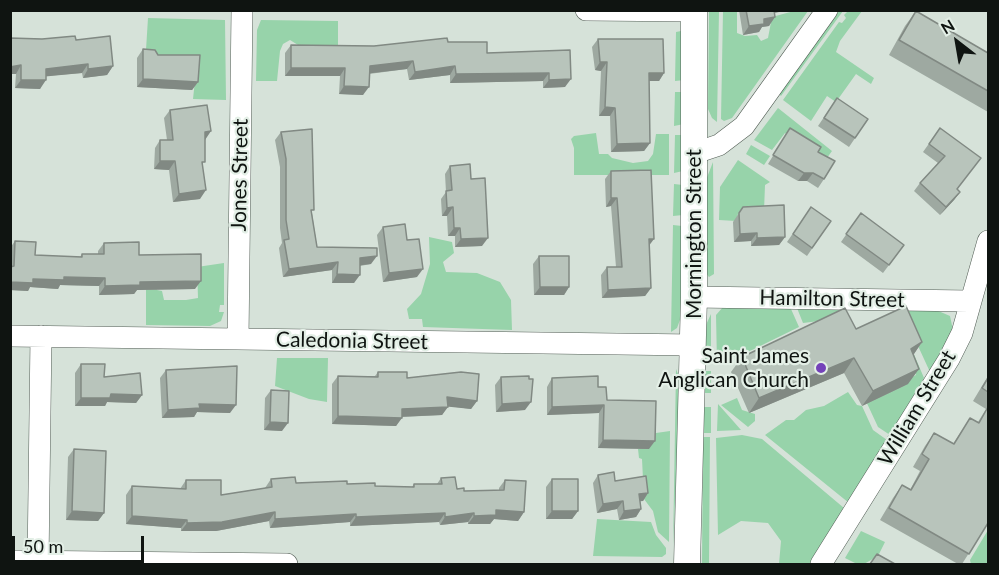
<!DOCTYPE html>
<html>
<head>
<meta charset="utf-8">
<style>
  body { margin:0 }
  #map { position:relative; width:999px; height:575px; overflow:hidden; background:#d6e2d9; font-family:Lato,sans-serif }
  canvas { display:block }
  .frame { position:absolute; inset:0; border:12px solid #0f1411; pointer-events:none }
  .north { position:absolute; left:927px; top:12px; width:60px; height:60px; -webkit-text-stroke:4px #e3efe6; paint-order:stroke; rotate:329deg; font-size:16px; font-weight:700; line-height:24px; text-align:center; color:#0f1411 }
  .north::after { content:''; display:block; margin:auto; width:21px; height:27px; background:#0f1411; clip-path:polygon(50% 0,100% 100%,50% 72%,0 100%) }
  .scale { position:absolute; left:12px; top:536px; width:132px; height:27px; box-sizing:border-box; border:3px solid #0f1411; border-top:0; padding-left:8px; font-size:18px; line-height:21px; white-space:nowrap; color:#0f1411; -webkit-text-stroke:4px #e3efe6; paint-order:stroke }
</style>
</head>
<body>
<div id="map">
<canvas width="999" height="575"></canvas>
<div class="frame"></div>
<div class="north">N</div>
<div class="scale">50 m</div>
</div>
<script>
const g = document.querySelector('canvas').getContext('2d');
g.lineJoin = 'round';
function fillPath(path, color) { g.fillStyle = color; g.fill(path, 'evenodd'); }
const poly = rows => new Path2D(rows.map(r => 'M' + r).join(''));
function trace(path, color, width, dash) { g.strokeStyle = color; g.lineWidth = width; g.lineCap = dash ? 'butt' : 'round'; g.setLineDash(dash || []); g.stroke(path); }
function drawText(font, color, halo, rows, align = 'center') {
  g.font = font + ' Lato,sans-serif'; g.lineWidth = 4.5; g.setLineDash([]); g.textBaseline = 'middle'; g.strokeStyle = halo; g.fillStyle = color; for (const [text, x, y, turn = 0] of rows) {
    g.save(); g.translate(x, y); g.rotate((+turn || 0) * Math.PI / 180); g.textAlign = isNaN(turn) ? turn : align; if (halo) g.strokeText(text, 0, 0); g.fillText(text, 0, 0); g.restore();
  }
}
fillPath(poly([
  [709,11,719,11,717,122,712,118,708,109],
  [723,11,737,11,737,33,745,36,757,35,761,41,768,38,772,17,794,11,808,11,732,118,724,121,721,119],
  [839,11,843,11,781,96,779,94],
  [848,11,862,11,840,41,836,52,874,78,871,84,856,74,836,102,827,96,811,121,783,100,839,22,842,23,846,18,844,15],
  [148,18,225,20,226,100,193,99,197,62,154,61,146,50],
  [261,20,338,21,338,49,298,45,290,40,283,44,280,51,277,81,256,81,257,30],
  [681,31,685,80,675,81,676,32],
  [675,92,683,92,684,124,674,126],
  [778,108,832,151,824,162,785,133,772,150,754,140],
  [596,133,599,154,608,154,612,158,633,163,648,161,653,154,656,134,669,134,669,175,574,175,574,148,571,139,574,136],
  [675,135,684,135,683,171,674,173],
  [751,145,770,156,764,165,746,154],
  [738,160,770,182,765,185,764,211,738,214,736,221,719,220,720,187],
  [713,162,714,274,709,277,705,272,706,180],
  [674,184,683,185,683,215,673,216],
  [673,225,682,226,682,272,681,317,677,328,671,332],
  [429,237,452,242,454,253,443,262,446,272,477,273,500,282,511,300,512,330,423,327,422,319,409,319,407,309,421,294,430,264],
  [224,263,224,305,220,305,219,312,224,312,221,321,210,326,146,325,146,288,155,271,157,290,162,291,164,300,186,300,198,298,197,267],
  [723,307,791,309,799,327,752,350,717,363,716,315],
  [797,308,841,308,843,318,803,323],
  [901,309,936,310,950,316,953,330,930,372],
  [711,314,711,363,702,363,705,327],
  [910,345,924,378,890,435,878,427,865,399,916,375,910,360],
  [277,358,328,358,327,402,309,399,275,386],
  [676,369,680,379,673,550],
  [704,371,711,371,711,393,704,393],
  [848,392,857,405,862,406,873,430,887,440,849,503,765,435,786,420,794,420,806,410,824,406],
  [737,398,742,410,755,414,755,421,748,427,721,405],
  [718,404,734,422,741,430,717,431],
  [704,407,711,407,711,433,704,433],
  [670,431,669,542,658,532,653,511,644,499,642,459,639,458,638,449,648,446,649,434],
  [742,435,762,439,844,508,810,564,779,564,781,541,768,523,741,521,718,535,716,438],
  [703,437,710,437,709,564,702,564],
  [597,519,651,522,656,535,666,548,666,554,662,557,593,556],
  [988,530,988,564,971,564,970,560],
  [861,531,885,542,878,556,864,564,857,564,845,558]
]), '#97d3aa');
const minor = poly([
  [586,10,694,11],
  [695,153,719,145,744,126,827,10],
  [694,297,969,301],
  [10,336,694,345],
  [238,339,242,10],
  [10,561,287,564],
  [38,564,41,336],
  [821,564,949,359,962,333,988,241]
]);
const tertiary = poly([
  [687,564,694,297,694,10]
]);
trace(minor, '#535e56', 22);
trace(tertiary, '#535e56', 27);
trace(minor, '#fff', 21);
trace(tertiary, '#fff', 26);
fillPath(poly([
  [739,10,788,10,775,13,769,26,762,27,759,32,743,35],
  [916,11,988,53,988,112,889,55,905,26],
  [10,38,76,40,113,66,107,75,83,78,82,73,46,76,40,89,15,88,16,74,10,74],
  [598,39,664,73,659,81,649,81,650,143,644,151,611,152,610,116,599,116,601,71,595,70,592,47],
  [448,42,487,53,570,50,565,87,543,88,543,81,450,83,450,75,409,80,407,69,369,74,363,95,339,94,340,76,285,76,285,53,291,45,374,46],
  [143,49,158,55,198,82,192,90,137,87,137,58],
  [837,98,868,119,849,147,818,126],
  [170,110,205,139,200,199,173,202,169,170,154,169,155,148,160,140,167,140,164,118],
  [790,128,824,179,818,188,807,181,798,181,768,164],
  [940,128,958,190,960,192,954,200,940,215,914,191,920,183,938,163,923,152],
  [281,132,312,213,317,247,371,264,360,266,354,283,332,283,332,270,283,277,279,248,282,243,280,228,280,167,275,140],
  [450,166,471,179,482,246,455,247,455,236,448,236,447,216,442,216,441,199,446,192,445,174],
  [611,171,649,246,651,288,645,296,602,298,601,275,607,267,616,267,611,206,606,207,605,179],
  [743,207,785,237,779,245,751,246,751,241,734,242,733,222],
  [811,207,831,221,807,256,787,242],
  [861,213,904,245,883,273,841,242],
  [383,227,407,240,417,277,383,282,377,235],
  [15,241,35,255,80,257,82,254,98,254,98,251,104,243,139,255,195,289,137,290,134,294,99,295,99,286,60,285,58,289,30,287,28,291,10,290,10,248],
  [539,256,569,287,564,295,534,295,533,264],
  [856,329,922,342,913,355,908,384,862,406,844,373,749,413,731,372,742,357],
  [81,364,104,377,142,395,136,403,107,402,105,406,75,406,75,373],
  [166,370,230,413,197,412,194,417,162,418,160,378],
  [378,372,407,378,477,401,471,409,448,406,442,415,402,417,396,426,332,424,332,384,338,376,375,376],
  [988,376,988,523,962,564,958,564,880,520,893,498,902,485,910,490,920,471,913,467,925,446,934,433,953,444,970,418,978,422,986,409,973,401],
  [501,377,525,410,496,412,495,385],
  [552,378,598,387,607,400,649,449,598,448,599,413,547,415,547,387],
  [271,390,282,431,264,430,265,398],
  [74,449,104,513,98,521,66,520,68,457],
  [598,475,648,493,643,501,640,501,641,509,636,517,619,520,617,509,597,513,593,483],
  [441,478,457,489,464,491,499,491,499,488,505,480,524,512,518,521,494,519,490,524,468,524,468,522,440,525,439,522,350,526,350,522,270,528,269,521,216,531,181,531,181,528,126,524,126,495,132,486,180,489,186,480,221,495,265,488,271,479,296,483,412,487,414,484,437,484],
  [552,479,578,511,572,519,546,519,546,487]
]), '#9ea9a1');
fillPath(poly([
  [770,10,788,10,768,14],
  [775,17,769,26,762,27,759,32,743,35,749,26,764,19],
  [413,61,407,69,364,74,370,66],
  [600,62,607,62,601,71,595,70],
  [88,64,82,73,40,77,46,69],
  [21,65,16,74,10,74,10,67],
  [113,66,107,75,83,78,88,69],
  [455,66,450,75,409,80,415,72],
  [291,68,345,68,340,76,285,76],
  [549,73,543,81,450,83,456,74],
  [649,73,664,73,659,81,643,81],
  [143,79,198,82,192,90,137,87],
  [571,79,565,87,543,88,549,80],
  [21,80,46,80,40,89,15,88],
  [344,86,369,87,363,95,339,94],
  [605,107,615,108,610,116,599,116],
  [211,131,205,140,205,132],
  [650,143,644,151,611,152,617,144],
  [160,161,175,161,169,170,154,169],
  [804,173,813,173,807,181,798,181],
  [206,190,200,199,173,202,179,194],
  [960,192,954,200,940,215,946,207],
  [611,198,617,198,611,206,606,207],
  [453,207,447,216,442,216,447,208],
  [454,228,460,228,455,236,448,236],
  [757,233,751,241,734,242,740,234],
  [785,237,779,245,751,246,757,238],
  [488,238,482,246,455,247,461,239],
  [649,239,654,239,648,247],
  [377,256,371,264,354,266,360,258],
  [338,262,332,270,283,277,289,269],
  [423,269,417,277,383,282,389,273],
  [337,274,360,275,354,283,332,283],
  [64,277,105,278,99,286,60,285,58,289,30,287,28,291,10,290,10,282,33,279],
  [201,281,195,289,137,290,134,294,99,295,105,286,140,282],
  [540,287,569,287,564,295,534,295],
  [651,288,645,296,602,298,608,290],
  [922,342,912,357,911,349],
  [854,358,844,373,749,413,759,398],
  [919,369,908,384,862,406,873,391],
  [111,394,142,395,136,403,107,402,105,406,75,406,81,398],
  [447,397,477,401,471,409,442,406],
  [531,402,525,410,496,412,502,404],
  [199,404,236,405,230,413,197,412,194,417,162,418,168,410],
  [604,405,599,413,547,415,552,407],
  [448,407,442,415,396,417,402,409],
  [338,416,402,418,396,426,332,424],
  [270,422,288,423,282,431,264,430],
  [603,440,655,441,649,449,598,448],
  [648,493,643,501,633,502,639,494],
  [623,501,617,509,597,513,603,504],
  [641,509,636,517,619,520,624,511],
  [496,510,524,512,518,521,494,519,490,524,468,524,474,516],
  [72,511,104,513,98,521,66,520],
  [552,511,578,511,572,519,546,519],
  [275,512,269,521,216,531,181,531,187,523],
  [445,513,439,522,350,526,356,517],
  [474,513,468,522,440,525,445,517],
  [356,514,350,522,270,528,275,519],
  [132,516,187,520,181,528,126,524]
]), '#818983');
const building = poly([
  [746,10,774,10,775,17,764,19,764,24,749,26,746,10],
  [916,11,988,53,988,91,899,40,916,11],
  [75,36,76,40,110,36,113,66,88,69,88,64,46,69,46,80,21,80,21,65,10,67,10,38,42,39,75,36],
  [447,38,448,42,487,42,487,53,570,50,571,79,549,80,549,73,456,74,455,66,415,72,413,61,370,66,369,87,344,86,345,68,291,68,291,45,374,46,447,38],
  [598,39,663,39,664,73,649,73,650,143,617,144,615,108,605,107,607,62,600,62,598,39],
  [143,49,155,50,158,55,200,55,198,82,143,79,143,49],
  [837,98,868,119,855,138,824,118,837,98],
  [207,105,211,131,205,132,205,162,202,162,206,190,179,194,175,161,160,161,160,140,173,140,170,110,207,105],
  [790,128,821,147,818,152,835,161,824,179,813,173,804,173,773,155,790,128],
  [940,128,981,158,957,189,960,192,946,207,920,183,945,156,929,144,940,128],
  [312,129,314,210,311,210,317,247,377,248,377,256,360,258,360,275,337,274,338,262,289,269,284,240,289,239,286,220,286,159,281,132,312,129],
  [470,164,471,179,485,178,488,238,461,239,460,228,454,228,453,207,447,208,446,191,452,190,450,166,470,164],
  [651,170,654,239,649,239,651,288,608,290,607,267,622,267,617,198,611,198,611,171,651,170],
  [784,205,785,237,757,238,757,233,740,234,739,213,743,207,784,205],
  [811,207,831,221,812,248,793,234,811,207],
  [861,213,904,245,889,265,846,234,861,213],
  [405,224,407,240,419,239,423,269,389,273,383,227,405,224],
  [15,241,36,242,35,255,82,257,82,254,104,254,104,243,139,242,139,255,201,254,201,281,140,282,140,285,105,286,105,278,64,277,64,280,33,279,33,283,10,282,10,267,14,266,15,241],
  [539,256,569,256,569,287,540,287,539,256],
  [906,306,922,342,911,349,919,369,873,391,854,358,759,398,742,357,845,308,856,329,906,306],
  [81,364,105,364,104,377,140,373,142,395,111,394,110,398,81,398,81,364],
  [237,366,236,405,199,404,200,408,168,410,166,370,237,366],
  [378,372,407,372,407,378,461,372,479,374,477,401,447,397,448,407,402,409,402,418,338,416,338,376,378,377,378,372],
  [529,376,529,379,533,379,531,402,502,404,501,377,529,376],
  [598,376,598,387,606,387,607,400,656,401,655,441,603,440,604,405,552,407,552,378,598,376],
  [988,378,988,392,982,388,988,378],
  [271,390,289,391,288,423,270,422,271,390],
  [988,407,988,523,969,554,889,508,902,485,911,490,929,459,922,454,934,433,954,444,970,418,979,423,988,407],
  [74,449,106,451,104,513,72,511,74,449],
  [614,472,615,481,646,476,648,493,639,494,641,509,624,511,623,501,603,504,598,475,614,472],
  [295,477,296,483,347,481,347,484,375,483,375,486,414,487,414,484,442,484,441,478,455,477,457,489,464,488,464,491,504,490,505,480,526,481,524,512,496,510,496,515,474,516,474,513,445,517,445,513,356,517,356,514,275,519,275,512,222,522,187,523,187,520,132,516,132,486,186,489,186,480,221,480,221,495,272,487,271,479,295,477],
  [552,479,578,479,578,511,552,511,552,479],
  [877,554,895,564,870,564,877,554]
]);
fillPath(building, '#b8c4bb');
trace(building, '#818983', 1.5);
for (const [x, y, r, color] of [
  [821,368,6,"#7442b9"]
]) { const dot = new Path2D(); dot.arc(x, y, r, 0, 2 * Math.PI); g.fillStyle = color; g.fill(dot); trace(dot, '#e3efe6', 2); }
drawText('21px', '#0f1411', '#e3efe6', [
  ["Jones Street",240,175,-89],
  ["Mornington Street",694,234,-90],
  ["Hamilton Street",832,299,1],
  ["Caledonia Street",352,341,1],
  ["William Street",917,408,-59]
]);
drawText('21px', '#0f1411', '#e3efe6', [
  ["Saint James",809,356],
  ["Anglican Church",809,380]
], 'right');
</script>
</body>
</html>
